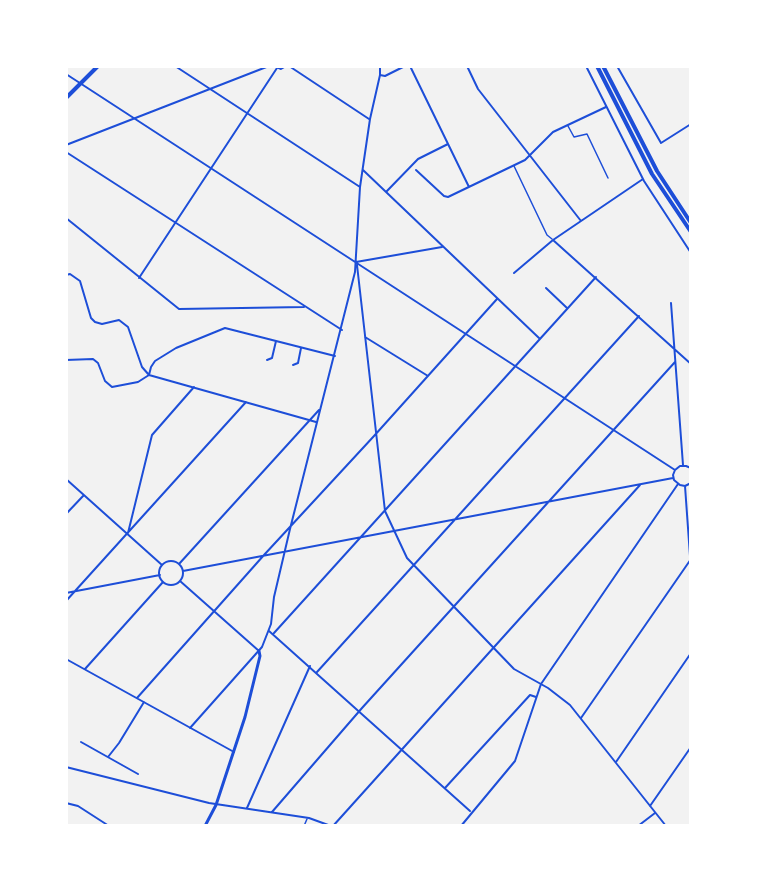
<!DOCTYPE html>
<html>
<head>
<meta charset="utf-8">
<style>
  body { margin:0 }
  #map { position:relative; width:757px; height:892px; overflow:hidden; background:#f2f2f2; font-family:Montserrat,sans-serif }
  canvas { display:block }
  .frame { position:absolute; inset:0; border:68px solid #fff; pointer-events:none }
</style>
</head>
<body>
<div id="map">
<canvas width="757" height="892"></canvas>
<div class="frame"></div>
</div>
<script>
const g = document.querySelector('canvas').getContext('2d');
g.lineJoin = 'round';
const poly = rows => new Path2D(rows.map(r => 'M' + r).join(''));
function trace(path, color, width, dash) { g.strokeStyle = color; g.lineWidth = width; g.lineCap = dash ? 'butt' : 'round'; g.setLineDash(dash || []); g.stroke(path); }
trace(poly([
  [568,126,574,137,587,134,608,178],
  [514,166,547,235,552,239],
  [304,826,307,819]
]), '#1d4ed8', 1.5);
trace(poly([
  [175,66,360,187],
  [274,66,281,69,286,66],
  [289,66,369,119],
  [410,66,469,187],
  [467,66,478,89,581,221],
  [586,66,644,181,691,253],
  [617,66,661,143,691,124],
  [66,74,675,470],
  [380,75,385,76,405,66],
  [66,145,269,66],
  [66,152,342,330],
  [363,170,539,338],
  [416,170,444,196,448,197,525,160,553,132,606,107],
  [643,179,553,240,691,364],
  [386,192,418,159,448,144],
  [66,218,179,309,304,307],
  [356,262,442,247],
  [357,265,385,511,407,558,514,669,548,688,570,705,666,826],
  [514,273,553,240],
  [66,275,70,274,80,281,91,318,95,322,102,324,119,320,128,327,142,367,149,375],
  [139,278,277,68],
  [546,288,567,308],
  [671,303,683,465],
  [365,337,428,376],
  [66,360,93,359,98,363,105,381,112,387,138,382,149,375],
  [267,360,272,358,276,341],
  [293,365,298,363,301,348],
  [149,375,151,367,155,361,176,348,225,328,335,356],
  [149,375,316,422],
  [691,468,686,466,680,466,675,470,673,475,674,480,680,485,685,486,691,483],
  [66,479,162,565],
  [685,486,691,570],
  [66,514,84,495],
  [128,533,152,435,194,387],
  '159 573a12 12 0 1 1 24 0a12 12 0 1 1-24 0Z',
  [179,564,319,410],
  [183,571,673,478],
  [180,581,259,651],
  [66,593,160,575],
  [66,601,246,402],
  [269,631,470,811],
  [274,633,596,277],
  [66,659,234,752],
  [85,669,163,582],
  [317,672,639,316],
  [137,698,264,555,374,436,497,299],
  [581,718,691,559],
  [190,728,262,647,271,624,274,597,290,529,355,272,360,187,370,119,380,75,380,66],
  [81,742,138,774],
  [108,757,119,743,144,702],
  [616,762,691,653],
  [66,767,209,803,309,818,331,826],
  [445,788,530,695,536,697],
  [66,803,78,806,109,826],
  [650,806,691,747],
  [247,808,310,666],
  [272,812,362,708,675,362],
  [333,826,640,485],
  [461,826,515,761,541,684,678,484],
  [638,826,655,813]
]), '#1d4ed8', 2);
trace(poly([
  [205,826,216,805,245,717,260,656,259,651]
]), '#1d4ed8', 3);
trace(poly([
  [597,66,652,174,691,232],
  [603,66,657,171,691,223],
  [66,98,98,66]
]), '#1d4ed8', 4);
</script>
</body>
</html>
